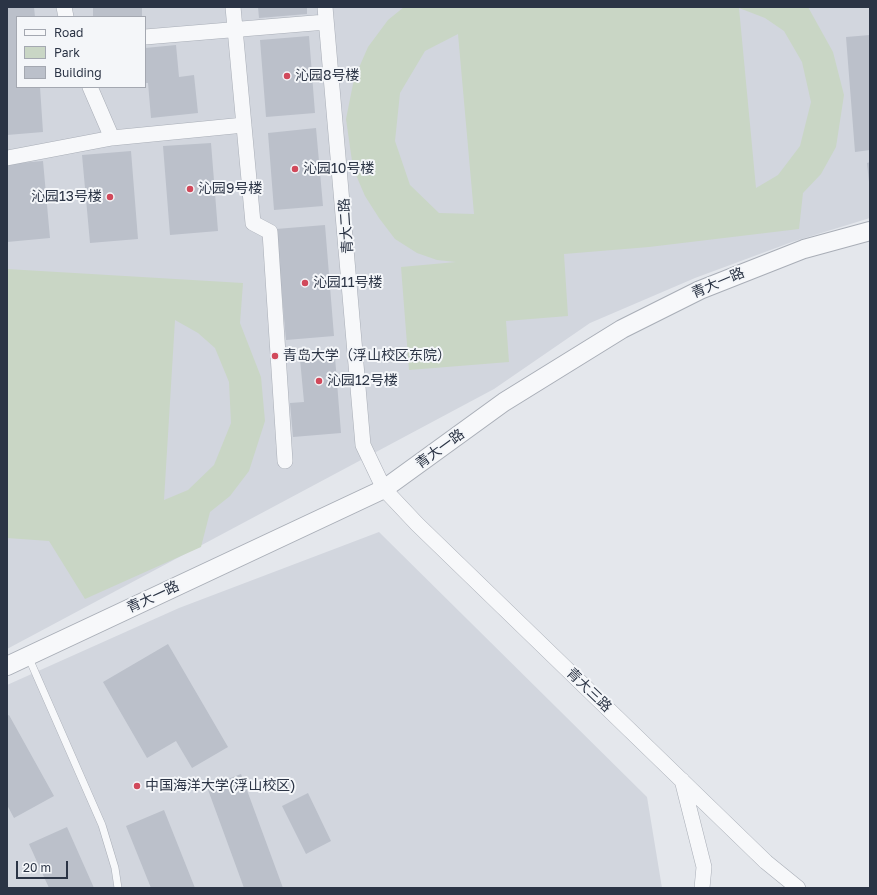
<!DOCTYPE html>
<html>
<head>
<meta charset="utf-8">
<style>
  body { margin:0 }
  #map { position:relative; width:877px; height:895px; overflow:hidden; background:#e4e7ec; font-family:"Golos Text",sans-serif }
  canvas { display:block }
  .frame { position:absolute; inset:0; border:8px solid #2b3445; pointer-events:none }
  .legend { position:absolute; left:16px; top:16px; width:130px; height:72px; box-sizing:border-box; background:#f4f6f9; border:1px solid #a4a8b1; margin:0; padding:5px 7px; list-style:none; font-size:12px; color:#2b3445 }
  .legend li { display:flex; align-items:center; gap:8px; height:20px }
  .legend b { width:20px; border:1px solid #a4a8b1 }
  .scale { position:absolute; left:16px; top:861px; width:52px; height:18px; box-sizing:border-box; border:2px solid #2b3445; border-top:0; padding-left:5px; font-size:12px; line-height:14px; white-space:nowrap; color:#2b3445; -webkit-text-stroke:3px #f4f6f9; paint-order:stroke }
</style>
</head>
<body>
<div id="map">
<canvas width="877" height="895"></canvas>
<div class="frame"></div>
<ul class="legend">
<li><b style="height:5px;background:#f7f8fa"></b>Road</li>
<li><b style="height:11px;background:#c9d6c5"></b>Park</li>
<li><b style="height:11px;background:#bbc0ca"></b>Building</li>
</ul>
<div class="scale">20 m</div>
</div>
<script>
const g = document.querySelector('canvas').getContext('2d');
g.lineJoin = 'round';
function fillPath(path, color) { g.fillStyle = color; g.fill(path, 'evenodd'); }
const poly = rows => new Path2D(rows.map(r => 'M' + r).join(''));
function trace(path, color, width, dash) { g.strokeStyle = color; g.lineWidth = width; g.lineCap = dash ? 'butt' : 'round'; g.setLineDash(dash || []); g.stroke(path); }
function drawText(font, color, halo, rows, align = 'center') {
  g.font = font + ' "Golos Text","Noto Sans SC",sans-serif'; g.lineWidth = 4; g.setLineDash([]); g.textBaseline = 'middle'; g.strokeStyle = halo; g.fillStyle = color; for (const [text, x, y, turn = 0] of rows) {
    g.save(); g.translate(x, y); g.rotate((+turn || 0) * Math.PI / 180); g.textAlign = isNaN(turn) ? turn : align; if (halo) g.strokeText(text, 0, 0); g.fillText(text, 0, 0); g.restore();
  }
}
fillPath(poly([
  [7,7,870,7,870,218,792,242,695,278,590,323,494,389,7,649],
  [17,17,145,17,145,87,17,87],
  [379,532,647,797,662,888,7,888,7,685,179,608]
]), '#d2d6de');
fillPath(poly([
  [404,7,808,7,833,52,844,95,836,147,821,174,803,193,799,229,649,247,564,254,568,316,506,321,509,362,409,370,401,267,456,262,437,260,417,253,395,239,379,218,365,196,353,168,346,119,354,79,368,47,388,20],
  [739,8,765,18,784,31,802,62,811,102,800,146,778,175,756,188],
  [458,34,474,214,439,213,410,185,395,141,400,93,425,51],
  [7,269,243,283,240,323,261,377,265,421,249,471,230,496,210,512,201,547,85,599,49,541,7,538],
  [175,320,198,333,215,348,229,382,231,423,214,465,188,490,164,500]
]), '#c9d6c5');
fillPath(poly([
  [7,7,34,7,35,17,17,17,17,87,40,87,43,132,7,135],
  [93,7,142,7,142,17,93,17],
  [258,7,307,7,307,14,259,18],
  [870,35,870,150,855,152,846,37],
  [309,36,315,113,266,117,260,40],
  [176,45,179,77,194,75,198,113,151,118,148,83,145,83,145,48],
  [316,128,323,206,274,210,268,133],
  [211,143,218,231,170,235,163,146],
  [131,151,138,239,90,243,82,155],
  [43,161,50,238,7,242,7,164],
  [870,162,870,182,869,182,867,163],
  [325,225,334,336,286,340,276,229],
  [335,357,341,433,293,437,290,403,304,402,300,359],
  [168,644,228,747,192,768,176,741,147,758,103,682],
  [9,715,54,796,14,818,7,805,7,716],
  [241,774,283,888,244,888,207,787],
  [308,793,331,841,306,854,282,806],
  [164,810,195,888,151,888,126,826],
  [67,827,94,888,49,888,29,844]
]), '#bbc0ca');
const service = poly([
  [28,656,102,825,115,868,118,888]
]);
const minor = poly([
  [64,7,66,17],
  [233,7,253,223,270,232,285,461],
  [325,7,363,445,384,489,417,524,766,862,798,888],
  [145,37,326,22],
  [112,138,244,125],
  [7,158,112,138,90,87],
  [682,780,704,867,702,888]
]);
const tertiary = poly([
  [7,666,384,489,504,402,622,329,700,290,804,249,870,231]
]);
trace(service, '#a9aeb7', 8);
trace(minor, '#a9aeb7', 16);
trace(tertiary, '#a9aeb7', 20);
trace(service, '#f7f8fa', 7);
trace(minor, '#f7f8fa', 15);
trace(tertiary, '#f7f8fa', 18);
for (const [x, y, r, color] of [
  [287,76,4,"#d1495b"],
  [295,169,4,"#d1495b"],
  [190,189,4,"#d1495b"],
  [110,197,4,"#d1495b"],
  [305,283,4,"#d1495b"],
  [275,356,4,"#d1495b"],
  [319,381,4,"#d1495b"],
  [137,786,4,"#d1495b"]
]) { const dot = new Path2D(); dot.arc(x, y, r, 0, 2 * Math.PI); g.fillStyle = color; g.fill(dot); trace(dot, '#f4f6f9', 1.5); }
drawText('14px', '#2b3445', '#f4f6f9', [
  ["沁园8号楼",295,76],
  ["沁园10号楼",303,169],
  ["沁园9号楼",198,189],
  ["沁园13号楼",102,197,"right"],
  ["沁园11号楼",313,283],
  ["青岛大学（浮山校区东院）",283,356],
  ["沁园12号楼",327,381],
  ["中国海洋大学(浮山校区)",145,786]
], 'left');
drawText('14px', '#2b3445', '#f4f6f9', [
  ["青大二路",346,226,-94],
  ["青大一路",718,283,-23],
  ["青大一路",440,449,-36],
  ["青大一路",153,597,-25],
  ["青大三路",589,690,44]
]);
</script>
</body>
</html>
